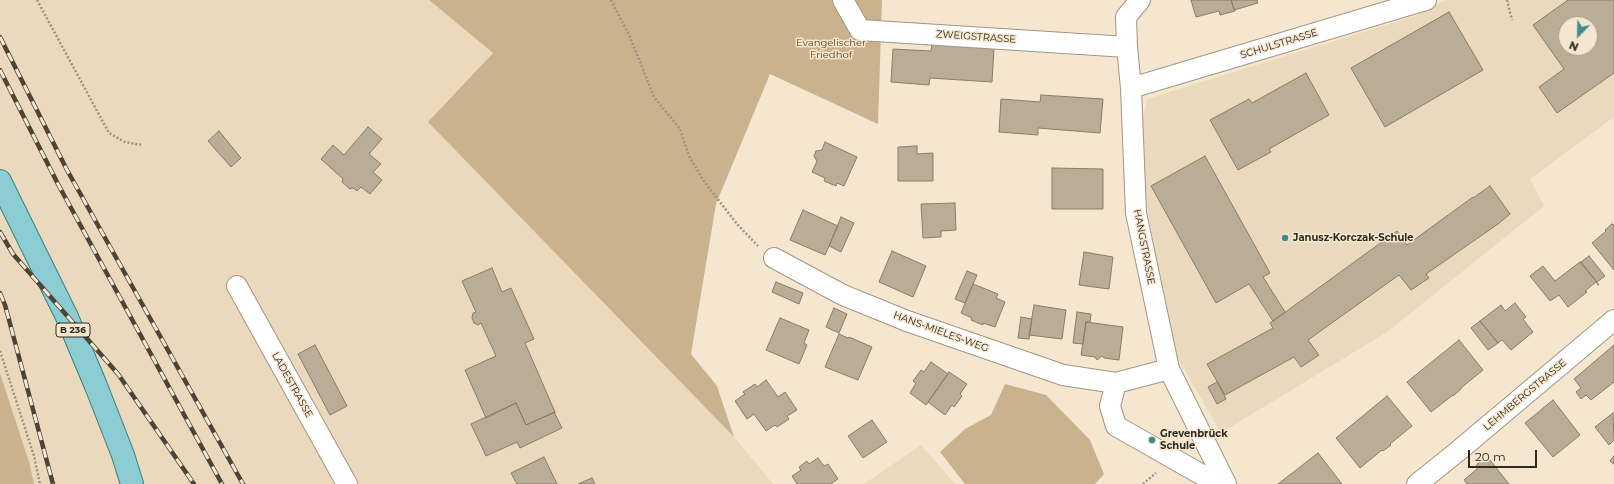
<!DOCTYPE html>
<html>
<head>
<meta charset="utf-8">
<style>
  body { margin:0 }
  #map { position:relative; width:1614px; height:484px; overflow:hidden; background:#f4e6cf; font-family:Montserrat,sans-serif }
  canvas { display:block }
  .north { position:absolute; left:1558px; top:16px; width:40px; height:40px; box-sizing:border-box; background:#f4e6cf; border:1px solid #a69b8a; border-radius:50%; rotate:203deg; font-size:11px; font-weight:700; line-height:16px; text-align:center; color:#302b22 }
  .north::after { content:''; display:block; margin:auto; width:14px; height:18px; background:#438a92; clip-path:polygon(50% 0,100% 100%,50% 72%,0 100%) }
  .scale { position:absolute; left:1468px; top:450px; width:69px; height:18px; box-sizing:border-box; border:2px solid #302b22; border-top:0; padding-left:5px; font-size:12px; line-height:14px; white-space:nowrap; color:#302b22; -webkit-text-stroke:3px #f4e6cf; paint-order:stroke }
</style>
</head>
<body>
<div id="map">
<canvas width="1614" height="484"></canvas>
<div class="north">N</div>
<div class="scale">20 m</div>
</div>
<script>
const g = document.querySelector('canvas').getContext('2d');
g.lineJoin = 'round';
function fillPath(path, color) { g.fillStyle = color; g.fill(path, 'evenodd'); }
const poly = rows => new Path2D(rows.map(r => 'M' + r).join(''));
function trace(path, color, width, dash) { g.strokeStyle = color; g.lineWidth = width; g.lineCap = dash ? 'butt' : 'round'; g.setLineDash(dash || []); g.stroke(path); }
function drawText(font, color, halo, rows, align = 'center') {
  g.font = font + ' Montserrat,sans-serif'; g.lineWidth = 3; g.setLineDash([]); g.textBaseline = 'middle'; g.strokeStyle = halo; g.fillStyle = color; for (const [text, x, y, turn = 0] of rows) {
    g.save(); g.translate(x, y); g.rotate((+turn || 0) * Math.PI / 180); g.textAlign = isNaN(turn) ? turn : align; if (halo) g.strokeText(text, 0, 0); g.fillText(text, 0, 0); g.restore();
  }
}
fillPath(poly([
  [0,0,429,0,493,53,428,122,734,437,773,484,34,484,30,465,0,373],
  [1445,0,1614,0,1614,117,1530,179,1544,206,1387,332,1221,433,1174,352,1136,149,1147,99,1415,16],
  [1566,24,1590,24,1590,48,1566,48],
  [921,445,955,484,864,484]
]), '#ebd9bd');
fillPath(poly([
  [429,0,882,0,878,124,770,74,716,204,691,354,717,386,734,437,428,122,493,53],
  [0,373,30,465,34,484,0,484],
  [1005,384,1046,395,1090,440,1104,474,1095,484,965,484,940,452,965,429,991,415]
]), '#c9b28d');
const building = poly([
  [1191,0,1231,0,1235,11,1220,15,1219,11,1196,17,1191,0],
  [1231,0,1257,0,1258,3,1234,10,1231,0],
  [1568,0,1614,0,1614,73,1557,113,1539,87,1564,69,1533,25,1568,0],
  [1566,24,1590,24,1590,48,1566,48,1566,24],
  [1449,12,1483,70,1385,127,1351,68,1449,12],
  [932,44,994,48,992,82,930,78,929,85,891,82,893,49,931,51,932,44],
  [1306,73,1329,115,1269,149,1271,152,1238,170,1210,120,1249,99,1252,103,1306,73],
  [1041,95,1103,99,1100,133,1038,128,1038,135,999,132,1001,99,1040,102,1041,95],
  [368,127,382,139,369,154,381,164,373,172,382,180,370,194,361,187,357,191,353,188,350,189,342,182,343,179,321,159,333,145,344,155,368,127],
  [219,131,241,158,231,167,208,141,219,131],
  [825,142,857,157,844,186,837,183,836,186,824,181,825,178,812,172,817,161,814,156,816,151,822,150,825,142],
  [917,146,917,154,933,153,933,181,898,181,898,147,917,146],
  [1205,156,1270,273,1263,277,1285,312,1273,321,1249,284,1216,303,1151,186,1205,156],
  [1052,168,1103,169,1103,209,1052,209,1052,168],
  [1490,186,1510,214,1498,224,1426,274,1429,278,1411,290,1399,275,1308,340,1319,355,1301,367,1294,357,1225,395,1207,364,1273,328,1270,323,1273,321,1397,231,1407,245,1473,197,1473,198,1490,186],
  [955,203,956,230,941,231,941,237,923,238,921,204,955,203],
  [803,210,838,226,825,255,790,240,803,210],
  [841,217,854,223,841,252,829,246,841,217],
  [1612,224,1614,225,1614,270,1592,243,1606,231,1605,230,1612,224],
  [892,251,926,266,913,297,879,282,892,251],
  [1084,252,1113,257,1109,289,1079,285,1084,252],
  [1589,256,1605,276,1597,282,1581,262,1589,256],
  [1580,262,1599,285,1598,285,1596,282,1585,291,1587,292,1568,307,1559,295,1550,301,1530,276,1543,266,1555,281,1580,262],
  [492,268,502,292,511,288,534,339,525,343,555,412,526,425,516,403,486,418,465,370,496,356,481,323,478,325,474,323,472,318,473,313,476,312,462,281,492,268],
  [967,271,977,275,965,303,955,299,967,271],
  [776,282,803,293,799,304,772,292,776,282],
  [973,284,998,294,996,298,1005,302,995,327,983,323,983,325,971,320,972,318,961,313,973,284],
  [1515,303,1526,317,1523,319,1533,332,1511,350,1502,340,1498,343,1480,321,1501,305,1505,311,1515,303],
  [1034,305,1066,310,1062,339,1029,335,1034,305],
  [834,308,847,314,839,333,826,327,834,308],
  [1077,312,1091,314,1090,322,1086,322,1083,344,1073,343,1077,312],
  [1021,317,1032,319,1029,339,1018,338,1021,317],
  [780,318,809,330,804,343,807,345,799,364,766,350,780,318],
  [1480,321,1498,343,1488,350,1471,328,1480,321],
  [1086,322,1123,327,1119,360,1104,358,1102,356,1097,360,1095,357,1081,355,1086,322],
  [839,334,848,338,849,337,872,347,858,380,825,367,839,334],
  [1459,340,1483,370,1461,388,1461,389,1453,396,1453,395,1431,412,1407,382,1459,340],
  [315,345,347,406,330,415,298,354,315,345],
  [1614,345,1614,382,1591,400,1586,395,1581,399,1576,392,1581,388,1574,379,1614,345],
  [931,362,948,374,926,405,910,393,916,383,913,381,921,370,924,372,931,362],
  [949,372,967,384,960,394,962,396,954,407,952,405,945,415,928,402,949,372],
  [766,380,778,397,785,392,797,410,787,416,789,419,777,427,775,425,766,431,754,414,747,419,735,401,745,394,743,392,755,384,757,387,766,380],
  [1217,382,1226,399,1217,404,1208,387,1217,382],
  [1387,396,1412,426,1390,444,1391,445,1383,451,1382,450,1360,468,1336,438,1387,396],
  [1553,400,1580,435,1553,457,1525,423,1553,400],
  [516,403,526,425,555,412,555,414,562,428,520,448,517,442,486,456,471,424,516,403],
  [1613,413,1614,440,1609,445,1595,427,1613,413],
  [872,420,887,442,863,458,848,436,872,420],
  [1318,453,1342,484,1278,484,1318,453],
  [1614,456,1614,464,1610,461,1614,456],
  [544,457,557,484,517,484,511,473,544,457],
  [818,458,824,466,828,464,838,479,831,484,797,484,792,476,801,470,799,467,807,461,809,464,818,458],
  [1484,460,1490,460,1509,484,1467,484,1464,480,1477,469,1477,464,1484,460],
  [592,478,595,484,578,484,592,478]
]);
fillPath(building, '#baad98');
trace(building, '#897c68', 1);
const minor = poly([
  [843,0,860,30,1127,47],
  [1140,0,1126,17,1127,47,1131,88,1136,213,1169,369,1226,484],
  [1131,88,1426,0],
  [774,258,843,295,907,321,1063,375,1116,383,1169,369],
  [237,286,347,484],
  [1116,383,1110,406,1116,426,1218,484],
  [1417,484,1457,452,1614,320]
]);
const primary = poly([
  [0,181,67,317,96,386,123,455,132,484]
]);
trace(minor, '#a39681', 22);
trace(primary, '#3a7e82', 24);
trace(poly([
  [37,0,109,133,125,142,142,145],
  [611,0,630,37,654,97,680,129,689,156,703,180,737,224,758,246],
  [1507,0,1512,20],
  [0,351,34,456,40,484],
  [1143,484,1156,473]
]), '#9d9382', 2.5, [2, 2]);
trace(minor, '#fff', 20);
trace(primary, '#8cccd3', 22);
const rail = poly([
  [0,37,67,170,243,484],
  [0,70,59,186,222,484],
  [0,232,13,254,118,374,194,484],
  [0,293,5,305,53,484]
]);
trace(rail, '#4a4439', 4.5);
trace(rail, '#f4e6cf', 3, [9]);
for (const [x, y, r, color] of [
  [1285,238,4,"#438a92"],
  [1152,440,4,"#438a92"]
]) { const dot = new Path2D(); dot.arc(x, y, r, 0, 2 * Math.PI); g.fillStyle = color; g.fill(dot); trace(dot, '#f4e6cf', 1.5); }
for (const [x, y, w] of [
  [73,330,34]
]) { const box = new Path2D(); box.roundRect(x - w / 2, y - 7, w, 14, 3); g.fillStyle = '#f4e6cf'; g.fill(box); trace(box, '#302b22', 1); }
drawText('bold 9px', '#302b22', null, [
  ["B 236",73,330]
]);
drawText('10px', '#302b22', '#f4e6cf', [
  ["ZWEIGSTRASSE",976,37,4],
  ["SCHULSTRASSE",1279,44,-17],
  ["HANGSTRASSE",1144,247,79],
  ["HANS-MIELES-WEG",941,332,20],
  ["LADESTRASSE",292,385,61],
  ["LEHMBERGSTRASSE",1525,395,-40]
]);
drawText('10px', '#5c441a', '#f4e6cf', [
  ["Evangelischer",831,43],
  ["Friedhof",831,55]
]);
drawText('bold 10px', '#302b22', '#f4e6cf', [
  ["Janusz-Korczak-Schule",1293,238],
  ["Grevenbrück",1160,434],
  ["Schule",1160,446]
], 'left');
</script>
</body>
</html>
